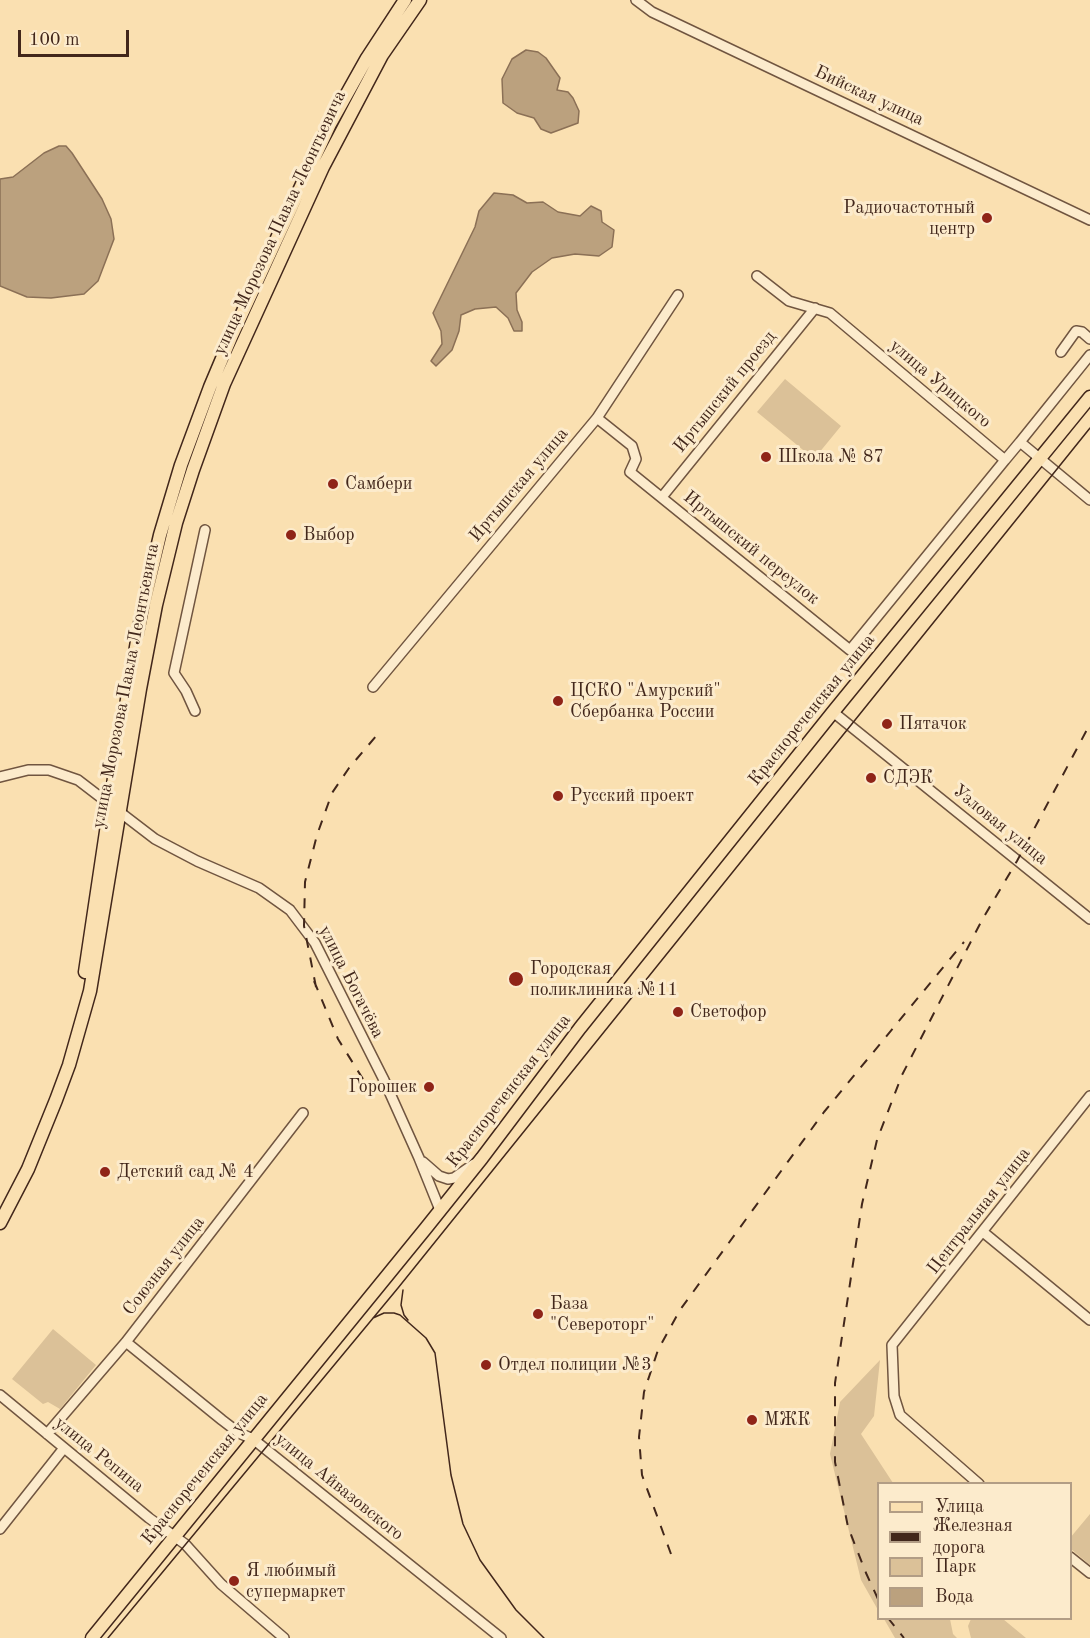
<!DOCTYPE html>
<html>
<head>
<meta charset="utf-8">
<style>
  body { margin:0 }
  #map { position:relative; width:1090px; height:1638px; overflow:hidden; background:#fae0b1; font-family:"Old Standard TT",serif }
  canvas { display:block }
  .legend { position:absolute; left:877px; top:1482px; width:195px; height:138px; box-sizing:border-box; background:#fcebcc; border:2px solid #b29d85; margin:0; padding:8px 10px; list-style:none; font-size:18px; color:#42271b }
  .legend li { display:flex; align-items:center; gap:12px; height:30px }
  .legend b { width:30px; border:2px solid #b29d85 }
  .scale { position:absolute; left:18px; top:30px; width:111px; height:27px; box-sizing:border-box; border:3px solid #42271b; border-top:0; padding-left:8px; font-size:18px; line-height:21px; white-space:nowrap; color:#42271b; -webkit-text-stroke:4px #fcebcc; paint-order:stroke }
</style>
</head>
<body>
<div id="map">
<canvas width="1090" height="1638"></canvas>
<ul class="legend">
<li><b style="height:8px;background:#fae0b1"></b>Улица</li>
<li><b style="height:8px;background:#42271b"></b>Железная дорога</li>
<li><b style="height:16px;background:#dbc198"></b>Парк</li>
<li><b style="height:16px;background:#bba17e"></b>Вода</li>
</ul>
<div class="scale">100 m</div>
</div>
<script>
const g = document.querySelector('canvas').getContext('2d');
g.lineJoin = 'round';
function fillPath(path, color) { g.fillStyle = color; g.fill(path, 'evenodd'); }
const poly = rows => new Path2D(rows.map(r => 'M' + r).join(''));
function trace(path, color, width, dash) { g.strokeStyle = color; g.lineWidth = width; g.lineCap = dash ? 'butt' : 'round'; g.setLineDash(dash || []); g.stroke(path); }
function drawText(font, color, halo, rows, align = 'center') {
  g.font = font + ' "Old Standard TT",serif'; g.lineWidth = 6; g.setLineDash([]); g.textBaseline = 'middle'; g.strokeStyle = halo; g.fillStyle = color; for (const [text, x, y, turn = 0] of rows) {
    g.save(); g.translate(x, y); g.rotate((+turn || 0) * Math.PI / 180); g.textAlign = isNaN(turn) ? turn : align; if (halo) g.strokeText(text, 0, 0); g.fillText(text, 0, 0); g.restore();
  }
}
fillPath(poly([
  [785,379,841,426,814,459,757,412],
  [53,1329,96,1365,60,1409,48,1402,43,1404,12,1379],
  [880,1360,874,1416,861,1434,893,1483,878,1484,878,1610,861,1580,830,1454,840,1402],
  [1090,1514,1090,1565,1071,1549,1070,1538],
  [884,1619,950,1619,953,1634,957,1638,895,1638],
  [971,1619,1003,1619,1026,1638,971,1638,968,1626]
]), '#dbc198');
const water = poly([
  [526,50,538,52,546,58,560,78,557,90,568,92,573,98,579,111,578,123,551,133,541,129,534,118,517,113,503,103,502,79,512,59,526,50],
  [59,146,66,146,72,153,102,199,111,219,114,239,98,281,84,294,51,298,27,297,0,286,0,179,13,177,44,153,59,146],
  [494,193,513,195,527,203,543,202,558,212,580,216,591,206,601,211,602,222,614,230,612,247,599,256,575,254,552,258,532,272,516,293,517,310,522,322,522,331,514,331,508,318,496,307,475,309,461,315,459,331,452,350,436,366,431,361,442,344,441,331,433,313,475,227,479,211,494,193]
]);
fillPath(water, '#bba17e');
trace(water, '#8b7056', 1.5);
const minor = poly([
  [636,0,652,12,1090,220],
  [757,276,789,301,830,313,1005,460,1020,442,1090,500],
  [1061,352,1076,331,1082,332,1090,339],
  [597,418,632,446,636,459,630,472,850,650,1005,460],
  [1020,442,1090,355],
  [662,497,815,308],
  [373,687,597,418,678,295],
  [195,711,186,691,174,673,205,530],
  [833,712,1090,919],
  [0,777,28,770,49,770,78,780,155,839,197,861,259,888,290,910,315,943,384,1080,419,1158,440,1210],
  [423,1162,439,1176,448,1179,454,1178,474,1164],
  [983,1232,1090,1320],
  [126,1342,222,1420,239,1433,253,1439,501,1638],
  [0,1395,149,1518,185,1544,221,1584,284,1638],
  [47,1434,126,1342,303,1113],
  [979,1484,900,1415,894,1396,892,1345,1090,1096],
  [0,1529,64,1448],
  [1070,1557,1090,1573]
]);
const major = poly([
  [85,972,117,758,142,612,160,535,181,465,210,387,232,335,330,124,367,58,405,0],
  [0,1223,28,1169,56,1100,69,1065,90,991,140,689,156,605,176,523,193,470,224,384,323,167,382,55,420,0],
  [92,1638,426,1228,482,1158,580,1028,833,712,1090,397]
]);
trace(minor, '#705540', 12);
trace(major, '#42271b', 15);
trace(minor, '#fcebcc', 9);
trace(major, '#fae0b1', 12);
trace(poly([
  [403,1290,401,1305,404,1315,408,1320],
  [373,1318,384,1313,394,1313,400,1315,426,1338,435,1353,451,1475,463,1524,480,1560,516,1610,544,1638],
  [108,1638,398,1288,1090,428]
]), '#42271b', 1.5);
trace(poly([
  [314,981,338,1039,376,1100],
  [316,987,304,926,305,882,317,835,332,793,349,768,377,735],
  [671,1554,642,1475,639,1437,644,1392,658,1350,680,1310,824,1112,964,942],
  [878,1599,866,1573,848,1527,835,1462,835,1383,862,1204,877,1140,902,1075,982,920,1017,861,1090,724],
  [888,1618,904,1638]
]), '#42271b', 2, [10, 10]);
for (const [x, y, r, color] of [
  [987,218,6,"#8f2418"],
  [766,457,6,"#8f2418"],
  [333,484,6,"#8f2418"],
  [291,535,6,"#8f2418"],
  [558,701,6,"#8f2418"],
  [887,724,6,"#8f2418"],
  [871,778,6,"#8f2418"],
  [558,796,6,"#8f2418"],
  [516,979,8,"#8f2418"],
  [678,1012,6,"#8f2418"],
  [429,1087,6,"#8f2418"],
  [105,1172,6,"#8f2418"],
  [538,1314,6,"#8f2418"],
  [486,1365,6,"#8f2418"],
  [752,1420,6,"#8f2418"],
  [234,1581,6,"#8f2418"]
]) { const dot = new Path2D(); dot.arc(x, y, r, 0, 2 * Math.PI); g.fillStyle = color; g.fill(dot); trace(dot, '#fcebcc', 2); }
drawText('18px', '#42271b', '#fcebcc', [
  ["Бийская улица",869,96,25],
  ["улица Морозова Павла Леонтьевича",280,223,-65],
  ["улица Урицкого",940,384,40],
  ["Иртышский проезд",725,392,-51],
  ["Иртышская улица",519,485,-50],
  ["Иртышский переулок",751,548,39],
  ["улица Морозова Павла Леонтьевича",126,686,-79],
  ["Краснореченская улица",812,710,-51],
  ["Узловая улица",1000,825,39],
  ["улица Богачёва",351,982,63],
  ["Краснореченская улица",509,1091,-52],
  ["Центральная улица",979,1211,-52],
  ["Союзная улица",164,1266,-52],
  ["улица Репина",99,1455,39],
  ["Краснореченская улица",205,1469,-51],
  ["улица Айвазовского",339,1487,39]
]);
drawText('18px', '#42271b', '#fcebcc', [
  ["Радиочастотный",975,208,"right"],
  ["центр",975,229,"right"],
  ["Школа № 87",778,457],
  ["Самбери",345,484],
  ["Выбор",303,535],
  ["ЦСКО \"Амурский\"",570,691],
  ["Сбербанка России",570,712],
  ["Пятачок",899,724],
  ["СДЭК",883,778],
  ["Русский проект",570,796],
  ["Городская",530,969],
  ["поликлиника №11",530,990],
  ["Светофор",690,1012],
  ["Горошек",417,1087,"right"],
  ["Детский сад № 4",117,1172],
  ["База",550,1304],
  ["\"Североторг\"",550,1325],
  ["Отдел полиции №3",498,1365],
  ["МЖК",764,1420],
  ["Я любимый",246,1571],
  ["супермаркет",246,1592]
], 'left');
</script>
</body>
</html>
